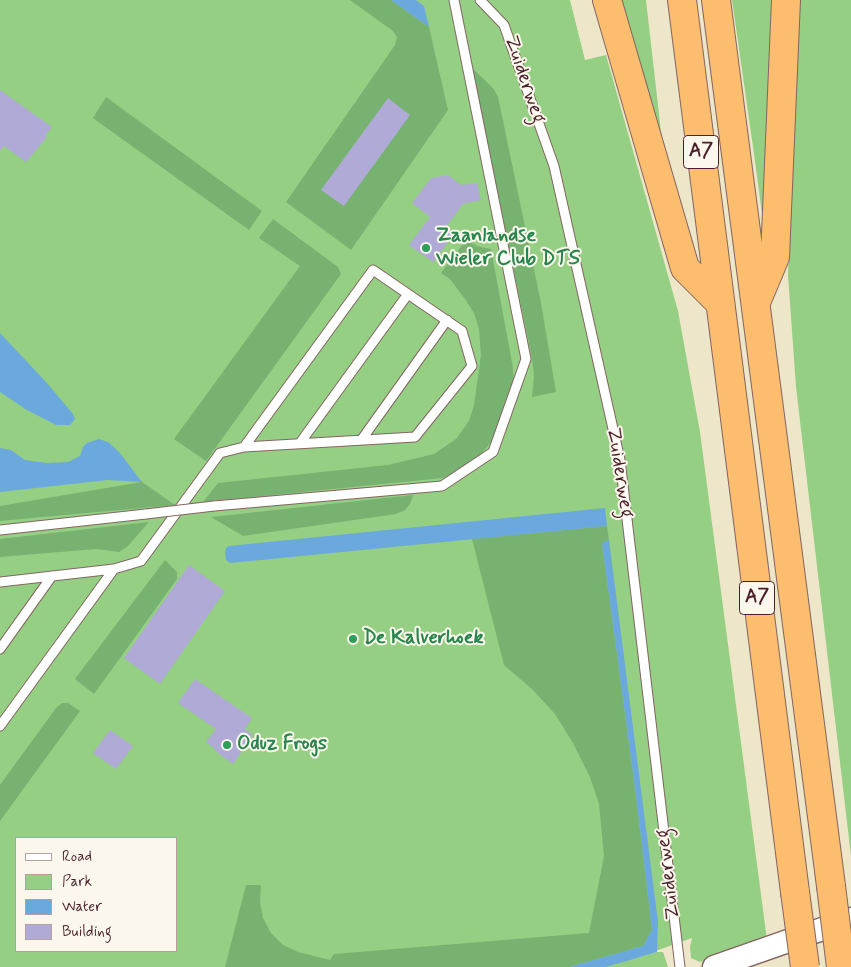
<!DOCTYPE html>
<html>
<head>
<meta charset="utf-8">
<style>
  body { margin:0 }
  #map { position:relative; width:851px; height:967px; overflow:hidden; background:#eee6c8; font-family:Mynerve,sans-serif }
  canvas { display:block }
  .legend { position:absolute; left:15px; top:837px; width:162px; height:115px; box-sizing:border-box; background:#fbf7ec; border:1px solid #b4a19f; margin:0; padding:6px 9px; list-style:none; font-size:15px; color:#4a1f2b }
  .legend li { display:flex; align-items:center; gap:10px; height:25px }
  .legend b { width:25px; border:1px solid #b4a19f }
</style>
</head>
<body>
<div id="map">
<canvas width="851" height="967"></canvas>
<ul class="legend">
<li><b style="height:6px;background:#fff"></b>Road</li>
<li><b style="height:14px;background:#95cf83"></b>Park</li>
<li><b style="height:14px;background:#6ba8dd"></b>Water</li>
<li><b style="height:14px;background:#b0aad6"></b>Building</li>
</ul>
</div>
<script>
const g = document.querySelector('canvas').getContext('2d');
g.lineJoin = 'round';
function fillPath(path, color) { g.fillStyle = color; g.fill(path, 'evenodd'); }
const poly = rows => new Path2D(rows.map(r => 'M' + r).join(''));
function trace(path, color, width, dash) { g.strokeStyle = color; g.lineWidth = width; g.lineCap = dash ? 'butt' : 'round'; g.setLineDash(dash || []); g.stroke(path); }
function drawText(font, color, halo, rows, align = 'center') {
  g.font = font + ' Mynerve,sans-serif'; g.lineWidth = 4; g.setLineDash([]); g.textBaseline = 'middle'; g.strokeStyle = halo; g.fillStyle = color; for (const [text, x, y, turn = 0] of rows) {
    g.save(); g.translate(x, y); g.rotate((+turn || 0) * Math.PI / 180); g.textAlign = isNaN(turn) ? turn : align; if (halo) g.strokeText(text, 0, 0); g.fillText(text, 0, 0); g.restore();
  }
}
fillPath(poly([
  [0,0,570,0,585,60,606,55,678,311,700,432,767,940,700,962,691,958,690,947,692,938,636,958,657,952,663,952,668,967,0,967],
  [16,838,176,838,176,951,16,951],
  [617,0,646,0,665,167],
  [732,0,776,0,767,251,754,154],
  [796,0,851,0,851,856,796,387,788,275]
]), '#95cf83');
fillPath(poly([
  [350,0,391,0,429,27,448,110,351,250,286,202,395,45,397,37,393,31],
  [472,68,493,88,498,97,541,303,556,392,532,397,534,375,532,358],
  [106,97,262,211,249,230,93,118],
  [273,219,338,267,341,274,206,461,174,439,300,266,259,238],
  [466,240,477,246,491,249,513,368,514,386,493,440,480,455,467,466,443,478,203,502,218,483,388,465,434,454,456,439,469,421,474,405,481,355,479,329,474,313,465,299,450,279,441,273],
  [142,482,175,505,0,521,0,506],
  [413,495,410,504,405,510,396,514,243,536,211,517],
  [149,522,127,547,119,552,96,549,0,557,0,539],
  [607,526,609,540,602,543,636,796,652,930,643,946,569,967,225,967,246,885,261,885,260,902,263,918,271,933,283,945,298,952,330,960,334,954,589,933,604,856,599,804,590,777,573,743,555,714,533,690,504,665,472,539],
  [165,560,177,572,177,579,94,694,75,679],
  [62,703,68,703,80,711,0,821,0,785,56,708]
]), '#78b271');
fillPath(poly([
  [391,0,416,0,424,6,429,27],
  [0,333,46,382,73,414,75,419,70,425,56,425,27,410,0,392],
  [99,439,108,442,119,452,142,482,108,480,0,492,0,448,11,450,25,460,47,463,68,462,80,456,83,447,87,443],
  [605,508,607,526,230,563,226,560,225,553,226,548,229,546],
  [609,540,658,922,657,952,606,967,569,967,643,946,652,930,636,796,602,543]
]), '#6ba8dd');
fillPath(poly([
  [0,90,52,127,45,136,47,137,26,162,4,146,0,151],
  [388,98,410,115,344,206,321,190],
  [448,175,461,185,477,183,481,200,463,204,446,227,454,234,433,262,409,245,430,217,412,203,431,178],
  [189,565,225,591,160,684,124,658],
  [195,679,252,718,245,729,253,735,233,764,214,750,215,749,206,742,216,729,178,703],
  [110,730,133,746,116,769,93,753]
]), '#b0aad6');
const service = poly([
  [480,0,504,25,554,166,620,460,680,967],
  [362,439,447,320],
  [300,443,408,294],
  [214,506,442,486,493,452,526,359,454,0],
  [0,530,146,514],
  [0,582,114,569],
  [0,649,52,576],
  [0,726,114,569,141,561,220,453,244,447,415,437,472,366,462,331,373,270,244,447]
]);
const tertiary = poly([
  [714,967,851,919]
]);
const motorway = poly([
  [607,0,685,268,720,303],
  [682,0,795,892],
  [716,0,831,886],
  [757,300,775,257,786,0]
]);
trace(service, '#836562', 11);
trace(tertiary, '#836562', 25);
trace(motorway, '#836562', 30);
trace(service, '#fff', 9);
trace(tertiary, '#fff', 22);
trace(motorway, '#fcbd6f', 28);
const serviceBridge = poly([
  [146,514,214,506]
]);
const motorwayBridge = poly([
  [831,886,841,967],
  [795,892,805,967]
]);
trace(serviceBridge, '#836562', 11, []);
trace(motorwayBridge, '#836562', 30, []);
trace(serviceBridge, '#fff', 9);
trace(motorwayBridge, '#fcbd6f', 28);
for (const [x, y, r, color] of [
  [426,248,5,"#2e9e5b"],
  [353,639,5,"#2e9e5b"],
  [227,745,5,"#2e9e5b"]
]) { const dot = new Path2D(); dot.arc(x, y, r, 0, 2 * Math.PI); g.fillStyle = color; g.fill(dot); trace(dot, '#fbf7ec', 2); }
for (const [x, y, w] of [
  [701,152,35],
  [757,598,35]
]) { const box = new Path2D(); box.roundRect(x - w / 2, y - 16.5, w, 33, 4); g.fillStyle = '#fbf7ec'; g.fill(box); trace(box, '#4a1f2b', 1); }
drawText('bold 19px', '#4a1f2b', null, [
  ["A7",701,152],
  ["A7",757,598]
]);
drawText('20px', '#4a1f2b', '#fbf7ec', [
  ["Zuiderweg",524,80,71],
  ["Zuiderweg",619,473,81],
  ["Zuiderweg",669,874,-97]
]);
drawText('bold 20px', '#27864d', '#fbf7ec', [
  ["Zaanlandse",436,237],
  ["Wieler Club DTS",436,260],
  ["De Kalverhoek",363,639],
  ["Oduz Frogs",237,745]
], 'left');
</script>
</body>
</html>
